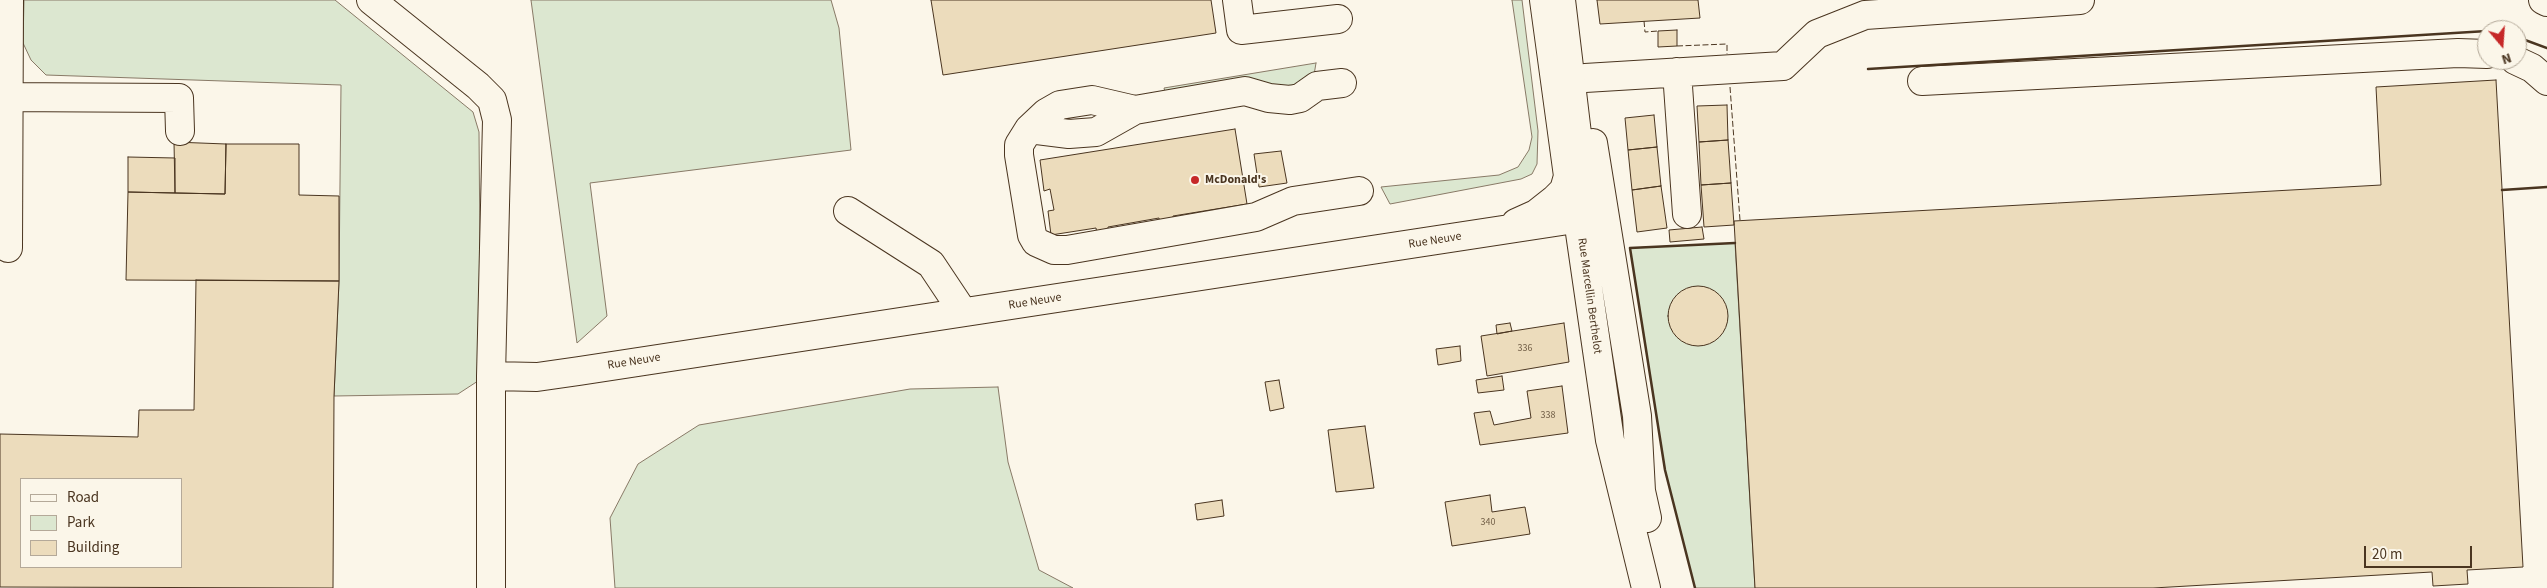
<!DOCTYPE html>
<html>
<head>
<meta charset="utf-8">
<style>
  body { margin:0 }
  #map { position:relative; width:2547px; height:588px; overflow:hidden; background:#fbf6e9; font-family:"Source Sans 3",sans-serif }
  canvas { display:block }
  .legend { position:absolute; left:20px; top:478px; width:162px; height:90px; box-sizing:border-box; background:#fbf6e9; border:1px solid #b4a999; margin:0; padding:6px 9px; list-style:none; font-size:15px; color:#4a3520 }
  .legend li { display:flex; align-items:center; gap:10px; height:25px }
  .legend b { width:25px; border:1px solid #b4a999 }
  .north { position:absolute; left:2477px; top:20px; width:50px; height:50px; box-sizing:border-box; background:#fbf6e9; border:1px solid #b4a999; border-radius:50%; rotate:162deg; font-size:14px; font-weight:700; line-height:20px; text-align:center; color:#4a3520 }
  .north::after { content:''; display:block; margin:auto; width:18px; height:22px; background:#c62828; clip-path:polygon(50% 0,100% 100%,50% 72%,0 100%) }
  .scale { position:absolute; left:2364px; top:546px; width:108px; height:22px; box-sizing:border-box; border:2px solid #4a3520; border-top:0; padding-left:6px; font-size:15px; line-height:18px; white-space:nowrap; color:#4a3520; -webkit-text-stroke:4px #fbf6e9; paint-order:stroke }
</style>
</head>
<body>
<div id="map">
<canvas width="2547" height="588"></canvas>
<ul class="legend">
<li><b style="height:6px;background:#fbf6e9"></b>Road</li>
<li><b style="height:14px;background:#dce7d0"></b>Park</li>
<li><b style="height:14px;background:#ecdcbc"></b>Building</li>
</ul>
<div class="north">N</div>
<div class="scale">20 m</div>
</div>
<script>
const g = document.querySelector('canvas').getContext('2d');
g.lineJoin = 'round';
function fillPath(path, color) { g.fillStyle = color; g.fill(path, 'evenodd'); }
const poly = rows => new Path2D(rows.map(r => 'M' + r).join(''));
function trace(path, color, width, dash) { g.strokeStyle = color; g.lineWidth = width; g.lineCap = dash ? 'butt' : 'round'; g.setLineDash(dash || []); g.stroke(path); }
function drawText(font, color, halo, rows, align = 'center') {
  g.font = font + ' "Source Sans 3",sans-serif'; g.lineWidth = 4; g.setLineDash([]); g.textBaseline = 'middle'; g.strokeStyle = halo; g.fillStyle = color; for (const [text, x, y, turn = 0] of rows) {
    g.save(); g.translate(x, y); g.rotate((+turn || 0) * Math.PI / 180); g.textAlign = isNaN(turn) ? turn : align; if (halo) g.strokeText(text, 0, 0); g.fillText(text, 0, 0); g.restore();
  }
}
const green = poly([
  [24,0,335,0,473,112,479,132,481,379,458,394,334,396,339,281,341,85,46,75,31,60,23,43,24,0],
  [531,0,831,0,839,28,851,150,590,183,607,316,577,343,531,0],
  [1512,0,1522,0,1538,131,1537,164,1532,174,1521,179,1390,204,1381,187,1499,175,1518,167,1529,150,1532,137,1512,0],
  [1316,63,1314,75,1296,87,1166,95,1164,88,1316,63],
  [1735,243,1755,588,1695,588,1665,470,1630,248,1735,243],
  [998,387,1008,462,1039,570,1073,588,615,588,610,518,638,464,699,425,910,389,998,387]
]);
fillPath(green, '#dce7d0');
trace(green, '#887966', 1);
const building = poly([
  [931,0,1211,0,1216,33,943,75,931,0],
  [1597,0,1698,0,1700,18,1600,24,1597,0],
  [1677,30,1677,46,1658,47,1658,31,1677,30],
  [2496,80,2523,567,2467,570,2468,584,2433,586,2432,572,2153,588,1755,588,1734,221,2381,185,2376,87,2496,80],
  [1727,105,1728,140,1699,142,1697,106,1727,105],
  [1654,115,1657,147,1628,150,1625,118,1654,115],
  [1235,129,1247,204,1173,216,1173,221,1160,223,1159,218,1108,227,1108,232,1097,234,1096,228,1051,235,1048,211,1054,210,1050,189,1044,191,1040,160,1235,129],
  [1728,140,1731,183,1701,185,1699,142,1728,140],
  [174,142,226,144,225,194,175,193,174,142],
  [226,144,299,144,299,195,339,196,339,281,126,280,128,192,225,194,226,144],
  [1657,147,1661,186,1632,190,1628,150,1657,147],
  [1281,151,1287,183,1259,187,1254,154,1281,151],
  [128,157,175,158,175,193,128,192,128,157],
  [1731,183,1734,225,1704,227,1701,185,1731,183],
  [1661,186,1667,228,1637,232,1632,190,1661,186],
  [1702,227,1704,239,1670,242,1669,230,1702,227],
  [196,280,339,281,334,396,333,588,0,587,0,434,138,437,139,410,194,410,196,280],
  [21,479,181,479,181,567,21,567,21,479],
  '1668 316a30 30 0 1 1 60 0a30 30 0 1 1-60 0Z',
  [1510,323,1512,331,1497,334,1496,325,1510,323],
  [1564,323,1569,362,1487,376,1481,336,1564,323],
  [1460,346,1461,361,1438,365,1436,349,1460,346],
  [1502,376,1504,390,1478,393,1476,380,1502,376],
  [1279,380,1284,408,1270,411,1265,382,1279,380],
  [1562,386,1568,433,1480,445,1474,413,1490,411,1494,425,1531,418,1527,391,1562,386],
  [1365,426,1374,488,1336,492,1328,430,1365,426],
  [1490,495,1492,512,1525,507,1530,534,1452,546,1445,502,1490,495],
  [1222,500,1224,516,1197,520,1195,504,1222,500]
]);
fillPath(building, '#ecdcbc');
trace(building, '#4a3520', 1);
const minor = poly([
  [371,0,478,86,492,100,497,120,491,376,491,588],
  [1237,0,1241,30,1338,19],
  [2543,0,2547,2],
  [2515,60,2532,68,2547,81],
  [1677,72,1687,214],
  [1585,78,1783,66,1817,34,1865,15,2080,0],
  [1922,81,2458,53,2487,54],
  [0,97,179,98,180,131],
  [1135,110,1092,100,1060,105,1046,113,1029,129,1019,145,1019,155,1032,235,1036,242,1054,250,1067,250,1256,217,1293,201,1359,191],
  [1029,129,1069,134,1096,132,1135,110,1245,91,1269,98,1290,100,1300,98,1317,86,1342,83],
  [848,211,931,264,963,312],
  [1516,223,1536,214,1555,199,1564,190,1568,176,1544,0],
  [8,248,9,0],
  [491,376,537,377,579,371,1601,215]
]);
const major = poly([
  [1561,0,1580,159,1578,219,1610,440,1646,588],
  [1593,143,1637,416,1641,491,1647,518]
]);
trace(minor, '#4a3520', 30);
trace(major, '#4a3520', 30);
trace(minor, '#fbf6e9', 28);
trace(major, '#fbf6e9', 28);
trace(poly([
  [1644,21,1645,32,1658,31],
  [1677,46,1727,44,1727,54],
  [1730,87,1740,220]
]), '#4a3520', 1, [6, 2.5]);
trace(poly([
  [2517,37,2547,48],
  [1868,69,2487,31],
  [2502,190,2547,187],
  [1695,588,1665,470,1630,248,1735,243]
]), '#4a3520', 2.5);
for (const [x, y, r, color] of [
  [1195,180,5,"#c62828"]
]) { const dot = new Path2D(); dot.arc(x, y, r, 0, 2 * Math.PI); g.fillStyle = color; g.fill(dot); trace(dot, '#fbf6e9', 2); }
drawText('10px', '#725f47', null, [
  ["336",1525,349],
  ["338",1548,416],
  ["340",1488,523]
]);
drawText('bold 12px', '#4a3520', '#fbf6e9', [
  ["McDonald's",1205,180]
], 'left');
drawText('12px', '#4a3520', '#fbf6e9', [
  ["Rue Neuve",1435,241,-9],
  ["Rue Marcellin Berthelot",1589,296,82],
  ["Rue Neuve",1035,302,-9],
  ["Rue Neuve",634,362,-9]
]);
</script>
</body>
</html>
